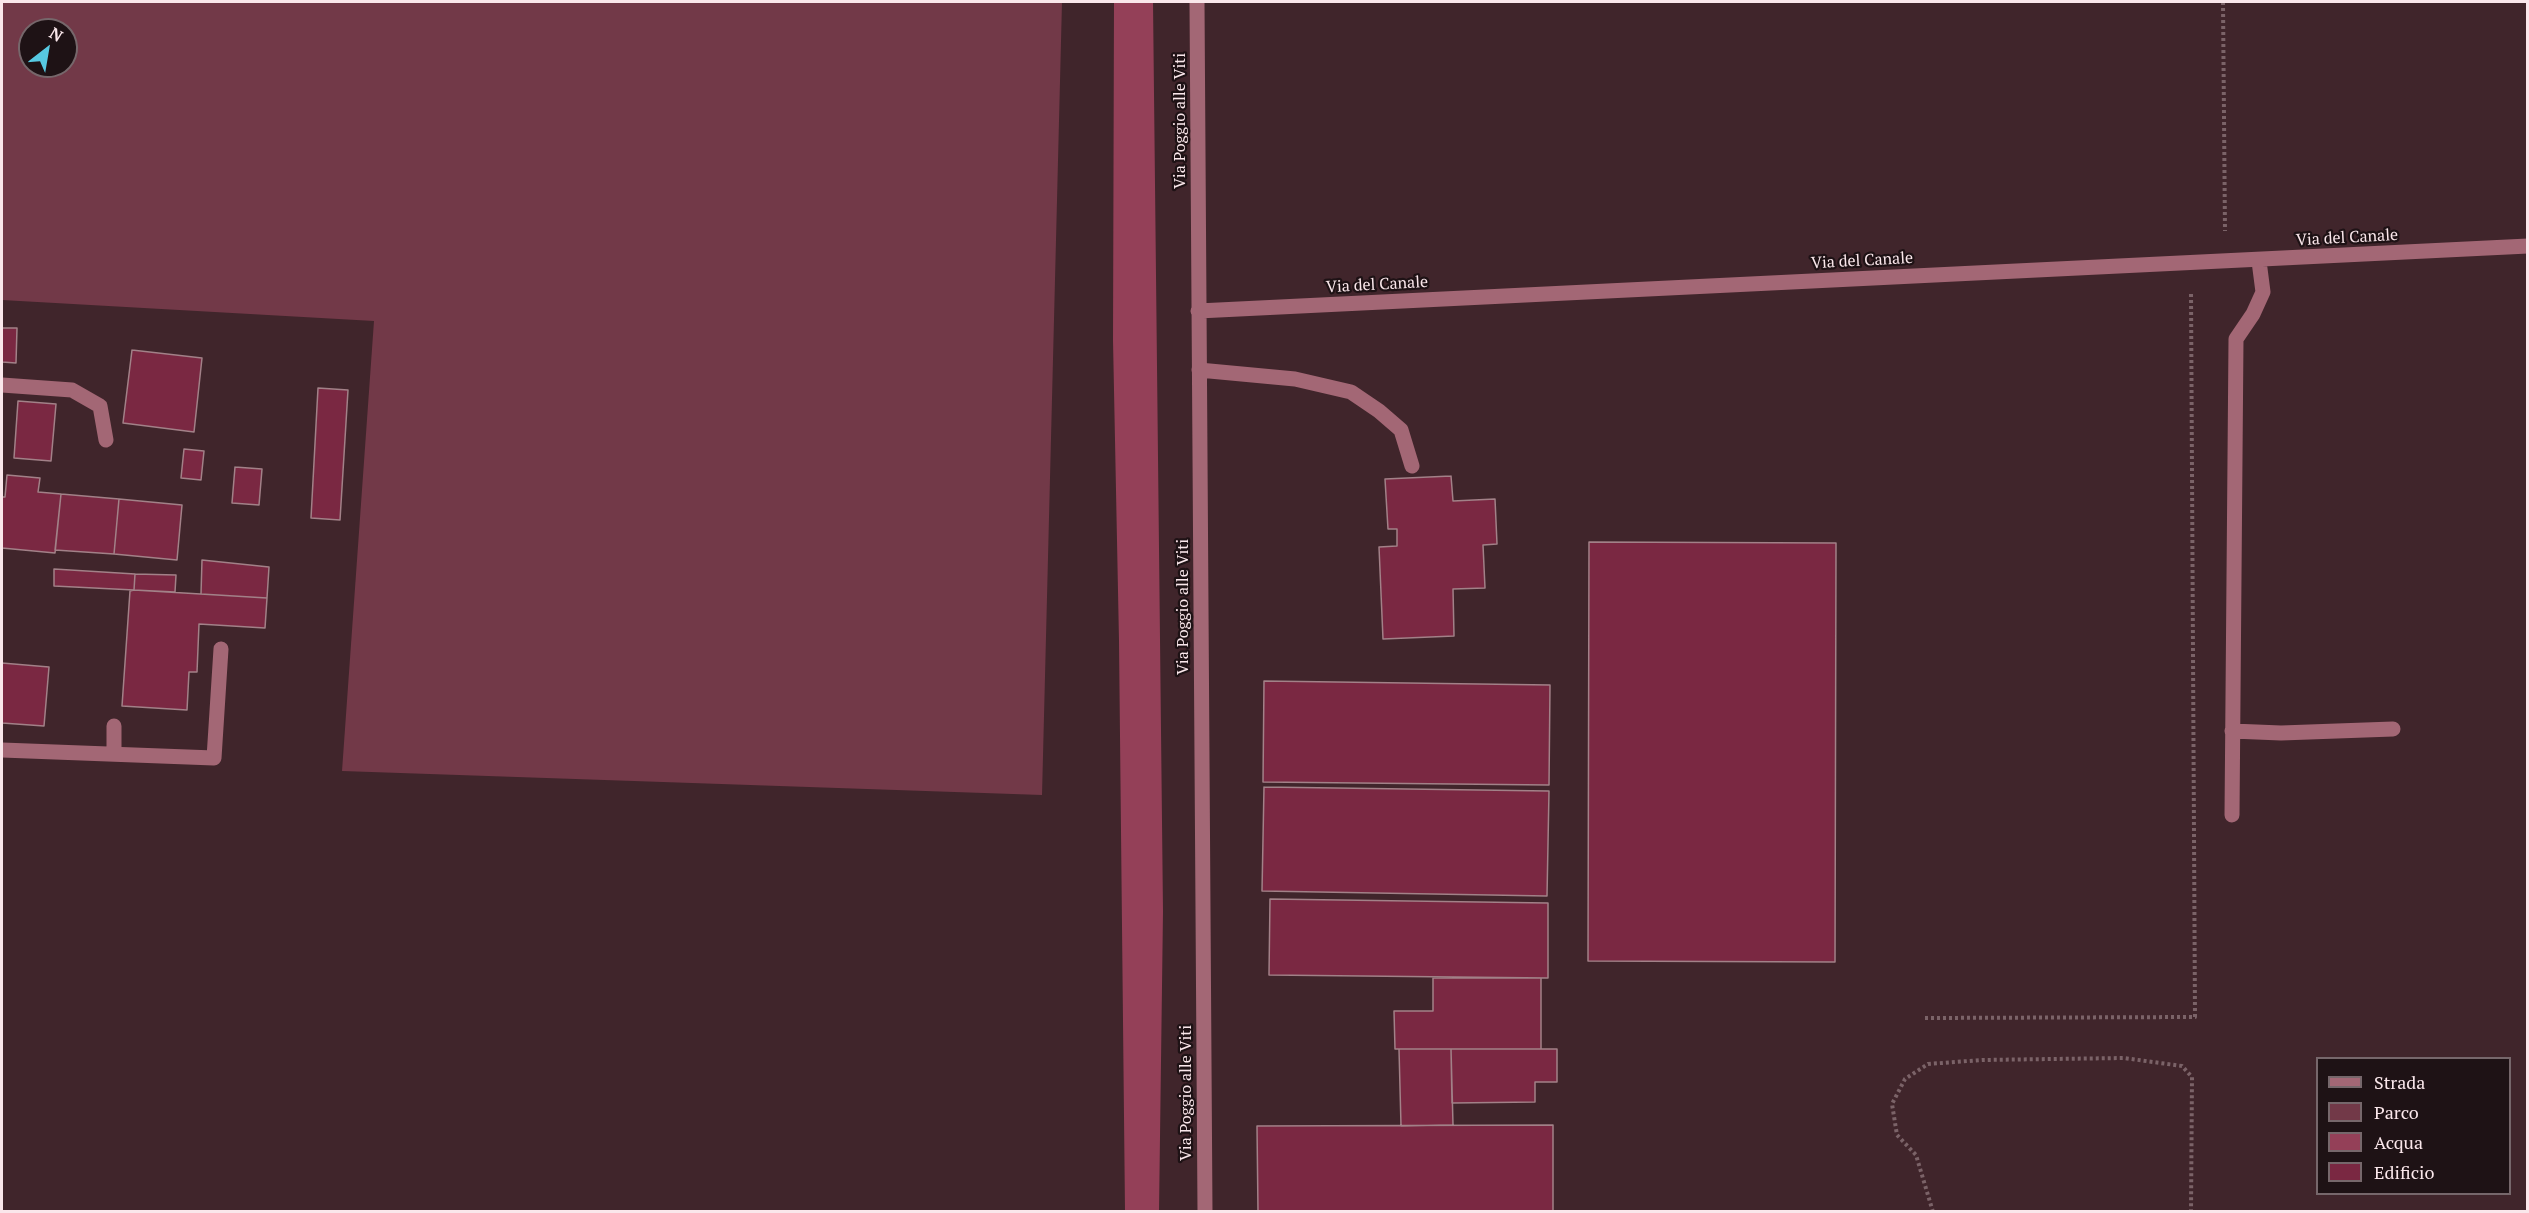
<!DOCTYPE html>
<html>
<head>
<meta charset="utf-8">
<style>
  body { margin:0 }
  #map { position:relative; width:2529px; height:1213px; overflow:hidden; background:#40252b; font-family:"PT Serif",serif }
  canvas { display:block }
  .frame { position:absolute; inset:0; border:3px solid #fae7eb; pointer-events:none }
  .legend { position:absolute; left:2316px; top:1057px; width:195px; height:138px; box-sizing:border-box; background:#1e1215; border:2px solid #76676b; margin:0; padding:8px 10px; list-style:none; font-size:18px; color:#fae7eb }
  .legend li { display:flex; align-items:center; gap:12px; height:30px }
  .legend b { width:30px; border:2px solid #76676b }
  .north { position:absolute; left:18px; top:18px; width:60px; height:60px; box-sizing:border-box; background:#1e1215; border:2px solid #76676b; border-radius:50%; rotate:31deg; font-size:16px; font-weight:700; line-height:24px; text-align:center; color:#fae7eb }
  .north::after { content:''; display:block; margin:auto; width:21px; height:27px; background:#57c9e2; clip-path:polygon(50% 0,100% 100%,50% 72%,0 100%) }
</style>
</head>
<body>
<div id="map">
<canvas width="2529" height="1213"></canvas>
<div class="frame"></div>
<ul class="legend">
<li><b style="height:8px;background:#a36775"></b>Strada</li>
<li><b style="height:16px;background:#723948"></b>Parco</li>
<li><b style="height:16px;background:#944058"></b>Acqua</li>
<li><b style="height:16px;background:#7a2842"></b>Edificio</li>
</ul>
<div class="north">N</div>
</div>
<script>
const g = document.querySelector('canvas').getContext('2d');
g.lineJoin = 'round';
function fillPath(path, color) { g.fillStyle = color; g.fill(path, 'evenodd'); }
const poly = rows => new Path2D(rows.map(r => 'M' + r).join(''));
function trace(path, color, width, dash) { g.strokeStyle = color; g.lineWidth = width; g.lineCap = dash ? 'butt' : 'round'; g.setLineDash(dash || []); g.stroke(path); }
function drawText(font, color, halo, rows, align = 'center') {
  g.font = font + ' "PT Serif",serif'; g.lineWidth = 4.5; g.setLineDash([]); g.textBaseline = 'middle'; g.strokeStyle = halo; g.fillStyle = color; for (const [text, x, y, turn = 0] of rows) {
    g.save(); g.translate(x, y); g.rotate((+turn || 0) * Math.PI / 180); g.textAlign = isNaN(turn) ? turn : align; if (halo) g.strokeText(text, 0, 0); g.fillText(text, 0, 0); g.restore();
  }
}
fillPath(poly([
  [2,2,1062,2,1042,795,342,771,374,321,2,300],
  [30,30,66,30,66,66,30,66]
]), '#723948');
fillPath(poly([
  [1114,2,1153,2,1163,911,1159,1212,1125,1211,1119,641,1113,340]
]), '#944058');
const building = poly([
  [2,328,17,328,16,363,2,362,2,328],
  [132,350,202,358,194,432,123,423,132,350],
  [318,388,348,390,340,520,311,518,318,388],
  [18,401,56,404,51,461,14,458,18,401],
  [184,449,204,451,201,480,181,478,184,449],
  [235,467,262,469,259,505,232,503,235,467],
  [7,475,40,478,38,492,61,494,55,553,2,548,2,497,5,497,7,475],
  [1451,476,1453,501,1495,499,1497,544,1483,545,1485,588,1453,589,1454,636,1383,639,1379,547,1397,546,1397,529,1388,529,1385,479,1451,476],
  [61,494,119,499,114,554,55,550,61,494],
  [119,499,182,505,177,560,114,554,119,499],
  [1589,542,1836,543,1835,962,1588,961,1589,542],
  [202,560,269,567,267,598,201,594,202,560],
  [54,569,135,574,134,590,54,586,54,569],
  [135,574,176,575,175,592,134,590,135,574],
  [134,590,267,598,265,628,199,624,197,672,189,672,187,710,122,706,130,591,134,590],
  [2,663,49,667,44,726,2,723,2,663],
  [1264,681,1550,685,1549,785,1263,782,1264,681],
  [1264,787,1549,791,1547,896,1262,891,1264,787],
  [1270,899,1548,903,1548,978,1269,975,1270,899],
  [1433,978,1541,978,1541,1049,1395,1049,1394,1011,1433,1011,1433,978],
  [1399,1049,1451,1049,1453,1125,1401,1126,1399,1049],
  [1451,1049,1557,1049,1557,1082,1535,1082,1535,1102,1452,1103,1451,1049],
  [1553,1125,1553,1212,1258,1212,1257,1126,1553,1125]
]);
fillPath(building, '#7a2842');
trace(building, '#a28188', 1.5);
trace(poly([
  [2223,2,2225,231],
  [1925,1018,2195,1017,2191,291],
  [1933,1212,1916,1155,1897,1135,1892,1104,1905,1079,1928,1064,1982,1060,2124,1058,2182,1066,2192,1077,2191,1212]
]), '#7b6368', 4, [3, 3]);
trace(poly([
  [1197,2,1205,1212],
  [1198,311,2528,246],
  [1199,370,1295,379,1351,392,1379,411,1401,430,1412,466],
  [2,385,72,390,100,406,106,440],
  [2232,731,2281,733,2393,729],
  [2,750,214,758,221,649],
  [114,754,114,726],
  [2232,815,2236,339,2253,314,2263,292,2259,261]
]), '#a36775', 15);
drawText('16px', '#fae7eb', '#1e1215', [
  ["Via Poggio alle Viti",1180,121,-90],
  ["Via del Canale",2347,238,-3],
  ["Via del Canale",1862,261,-3],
  ["Via del Canale",1377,285,-3],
  ["Via Poggio alle Viti",1183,607,-90],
  ["Via Poggio alle Viti",1186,1093,-90]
]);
</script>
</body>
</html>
